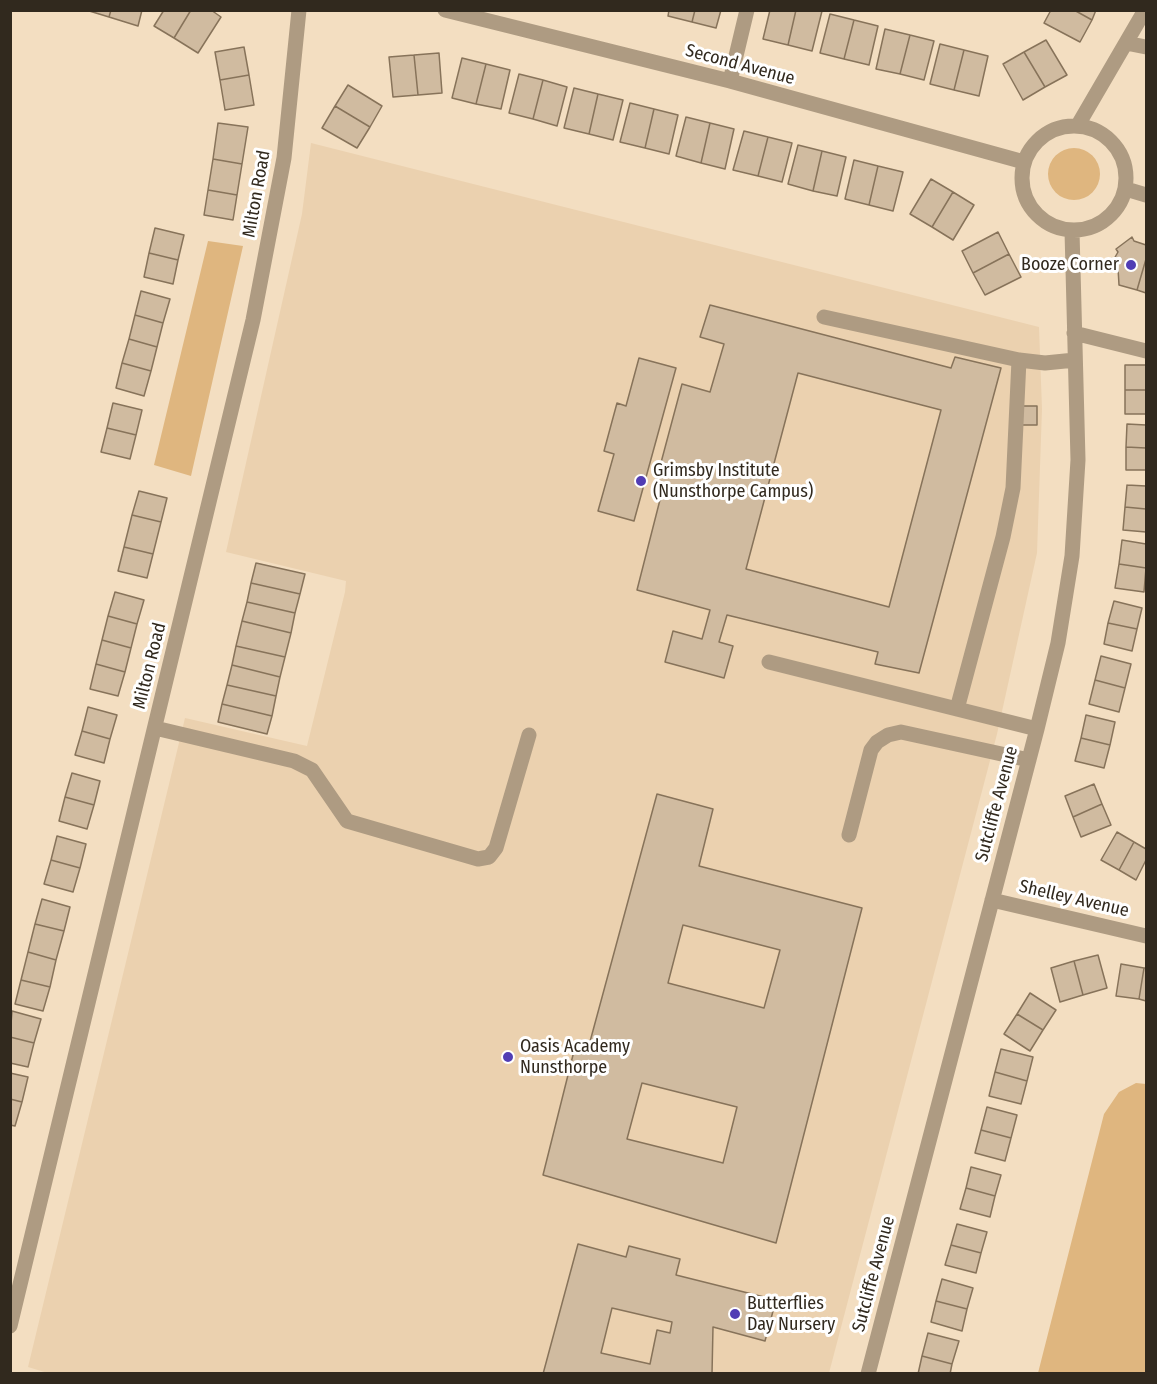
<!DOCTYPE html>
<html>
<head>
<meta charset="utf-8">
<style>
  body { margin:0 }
  #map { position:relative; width:1157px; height:1384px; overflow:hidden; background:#f3dec1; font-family:"Fira Sans Condensed",sans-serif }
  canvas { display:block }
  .frame { position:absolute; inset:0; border:12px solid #31291e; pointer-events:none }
</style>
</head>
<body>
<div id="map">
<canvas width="1157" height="1384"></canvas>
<div class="frame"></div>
</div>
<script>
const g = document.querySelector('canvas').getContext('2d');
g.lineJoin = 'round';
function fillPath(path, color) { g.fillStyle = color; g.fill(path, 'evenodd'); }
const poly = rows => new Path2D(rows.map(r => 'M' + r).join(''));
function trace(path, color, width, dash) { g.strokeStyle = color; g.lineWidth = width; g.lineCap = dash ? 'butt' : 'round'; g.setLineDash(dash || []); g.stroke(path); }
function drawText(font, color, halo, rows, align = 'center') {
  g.font = font + ' "Fira Sans Condensed",sans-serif'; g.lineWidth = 6; g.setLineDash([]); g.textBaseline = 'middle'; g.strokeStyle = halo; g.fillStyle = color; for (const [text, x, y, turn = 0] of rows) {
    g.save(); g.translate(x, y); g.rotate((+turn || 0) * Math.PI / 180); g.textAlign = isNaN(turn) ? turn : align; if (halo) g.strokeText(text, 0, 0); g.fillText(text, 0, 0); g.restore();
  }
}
fillPath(poly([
  [311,143,1039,327,1042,409,1037,553,997,734,829,1373,51,1374,28,1367,185,718,307,746,345,592,346,581,226,552,302,214]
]), '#ebd1af');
fillPath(poly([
  '1048 174a26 26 0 1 1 52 0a26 26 0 1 1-52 0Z',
  [208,241,243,246,191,476,154,465],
  [1136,1083,1146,1084,1146,1373,1038,1373,1104,1114,1119,1092]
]), '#dfb67f');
const building = poly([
  [86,10,111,10,109,17,86,10],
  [111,10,142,10,138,26,109,17,111,10],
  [164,10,191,10,174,38,154,26,164,10],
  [191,10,211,10,221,17,198,53,174,38,191,10],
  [669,10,695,10,692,22,668,16,669,10],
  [695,10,721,10,716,28,692,22,695,10],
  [770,10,796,10,788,45,763,39,770,10],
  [796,10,822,11,812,51,788,45,796,10],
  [1051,10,1074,10,1092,20,1080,42,1044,23,1051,10],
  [1074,10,1096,10,1092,20,1074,10],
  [830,14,854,20,844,59,820,53,830,14],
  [854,20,878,26,869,65,844,59,854,20],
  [885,29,910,35,900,74,876,69,885,29],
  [910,35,934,41,924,80,900,74,910,35],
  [1046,40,1067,75,1045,87,1024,52,1046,40],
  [940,44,964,50,954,90,930,84,940,44],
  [244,47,249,75,220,80,215,52,244,47],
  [964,50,988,56,979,96,954,90,964,50],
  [1024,52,1045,87,1023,100,1003,64,1024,52],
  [439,53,442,93,418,95,414,55,439,53],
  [414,55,418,95,393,97,389,57,414,55],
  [462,58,486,64,476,104,452,98,462,58],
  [486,64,510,70,501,109,476,104,486,64],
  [519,74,543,80,533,119,509,113,519,74],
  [249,75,254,105,225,110,220,80,249,75],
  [543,80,567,87,557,126,533,119,543,80],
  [348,85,382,106,370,127,335,106,348,85],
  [574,88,598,94,589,134,564,128,574,88],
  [598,94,623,100,613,140,589,134,598,94],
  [630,103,654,109,645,148,620,142,630,103],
  [335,106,370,127,357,148,322,128,335,106],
  [654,109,678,115,669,154,645,148,654,109],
  [686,117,710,123,701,163,676,156,686,117],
  [218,123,248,127,242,164,213,159,218,123],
  [710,123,734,129,725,169,701,163,710,123],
  [744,131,768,137,758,176,733,170,744,131],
  [768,137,792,143,782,182,758,176,768,137],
  [798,145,822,151,813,191,788,184,798,145],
  [822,151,846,157,837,196,813,191,822,151],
  [213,159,242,164,237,195,208,190,213,159],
  [854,160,878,166,869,205,845,199,854,160],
  [878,166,903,172,893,211,869,205,878,166],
  [931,179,953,192,932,227,910,214,931,179],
  [208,190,237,195,233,220,204,215,208,190],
  [953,192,974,205,953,240,932,227,953,192],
  [155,228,184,235,178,260,149,253,155,228],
  [998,232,1009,254,973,273,962,251,998,232],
  [1132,237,1134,241,1146,245,1146,259,1137,290,1119,285,1118,268,1110,266,1118,252,1116,249,1132,237],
  [149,253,178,260,173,284,144,277,149,253],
  [1009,254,1021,277,985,295,973,273,1009,254],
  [1146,259,1146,293,1137,290,1146,259],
  [141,291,170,299,163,323,135,315,141,291],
  [710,305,951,368,955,357,1001,368,919,673,875,664,878,652,727,615,719,642,733,646,724,678,665,662,673,631,702,639,710,610,637,590,663,488,655,485,682,384,710,392,724,344,700,337,710,305],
  [798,373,941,410,889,607,746,569,798,373],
  [135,315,163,323,157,347,129,339,135,315],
  [129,339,157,347,151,371,122,363,129,339],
  [639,358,676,368,634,521,598,511,614,454,604,451,617,403,626,406,639,358],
  [122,363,151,371,144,396,116,388,122,363],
  [1125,365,1146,365,1146,390,1125,390,1125,365],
  [1125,390,1146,390,1146,414,1125,414,1125,390],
  [113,403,142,410,136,435,107,428,113,403],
  [1022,406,1037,406,1037,425,1022,425,1022,406],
  [1127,424,1146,425,1146,448,1126,447,1127,424],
  [107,428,136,435,130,459,101,452,107,428],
  [1126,447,1146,448,1146,470,1126,470,1126,447],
  [1127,485,1146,486,1146,509,1125,507,1127,485],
  [139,491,167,498,161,522,132,515,139,491],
  [1125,507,1146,509,1146,532,1123,530,1125,507],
  [132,515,161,522,153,554,124,547,132,515],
  [1122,540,1146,544,1146,568,1119,564,1122,540],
  [124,547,153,554,147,578,118,571,124,547],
  [256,563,305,574,300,594,251,583,256,563],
  [1119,564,1146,568,1144,592,1115,588,1119,564],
  [251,583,300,594,295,613,247,602,251,583],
  [115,592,144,600,137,624,108,616,115,592],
  [1114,601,1142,608,1137,629,1108,623,1114,601],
  [247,602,295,613,291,633,242,621,247,602],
  [108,616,137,624,131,648,102,640,108,616],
  [242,621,291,633,285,657,236,646,242,621],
  [1108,623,1137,629,1132,651,1104,644,1108,623],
  [102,640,131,648,125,672,96,664,102,640],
  [236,646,285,657,280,677,232,665,236,646],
  [1101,656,1131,664,1125,688,1095,680,1101,656],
  [96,664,125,672,118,696,90,689,96,664],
  [232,665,280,677,276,696,227,685,232,665],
  [1095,680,1125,688,1119,712,1089,704,1095,680],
  [227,685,276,696,272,716,222,704,227,685],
  [222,704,272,716,267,734,218,722,222,704],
  [88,707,117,715,110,739,82,731,88,707],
  [1086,715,1115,722,1110,745,1081,738,1086,715],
  [82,731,110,739,104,763,75,755,82,731],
  [1081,738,1110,745,1104,768,1075,761,1081,738],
  [72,773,100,781,94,805,65,797,72,773],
  [1094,784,1102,804,1073,817,1065,796,1094,784],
  [657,794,713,809,699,866,862,908,776,1243,543,1175,575,1047,588,1049,657,794],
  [683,925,780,950,764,1008,668,983,683,925],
  [642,1083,737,1107,723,1163,627,1139,642,1083],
  [65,797,94,805,87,829,59,821,65,797],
  [1102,804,1111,825,1081,837,1073,817,1102,804],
  [1117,832,1134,842,1119,870,1101,860,1117,832],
  [57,836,86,844,80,868,51,860,57,836],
  [1134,842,1146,849,1146,860,1136,880,1119,870,1134,842],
  [51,860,80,868,73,892,44,884,51,860],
  [42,899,70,907,64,931,35,924,42,899],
  [35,924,64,931,56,960,28,952,35,924],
  [28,952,56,960,50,987,21,980,28,952],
  [1098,955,1107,988,1083,995,1074,961,1098,955],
  [1074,961,1083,995,1060,1002,1051,968,1074,961],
  [1121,964,1144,968,1139,999,1116,996,1121,964],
  [1144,968,1146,968,1146,1001,1139,999,1144,968],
  [21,980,50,987,43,1011,15,1004,21,980],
  [1030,993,1056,1010,1043,1030,1017,1014,1030,993],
  [12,1011,41,1019,34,1043,10,1037,12,1011],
  [1017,1014,1043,1030,1030,1051,1004,1034,1017,1014],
  [10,1037,34,1043,28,1067,10,1063,10,1037],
  [1001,1049,1033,1057,1027,1081,995,1072,1001,1049],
  [995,1072,1027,1081,1021,1104,989,1096,995,1072],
  [10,1073,28,1077,22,1102,10,1099,10,1073],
  [10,1099,22,1102,15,1126,10,1125,10,1099],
  [987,1107,1017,1115,1011,1138,981,1130,987,1107],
  [981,1130,1011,1138,1005,1161,975,1153,981,1130],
  [971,1167,1001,1175,995,1196,966,1188,971,1167],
  [966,1188,995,1196,990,1217,960,1209,966,1188],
  [957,1224,987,1232,981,1253,951,1245,957,1224],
  [578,1244,626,1257,629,1246,680,1259,676,1275,776,1300,765,1341,713,1327,712,1374,543,1374,578,1244],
  [612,1308,672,1322,670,1333,657,1330,650,1364,601,1353,612,1308],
  [951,1245,981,1253,976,1273,945,1265,951,1245],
  [942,1279,973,1288,967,1309,936,1301,942,1279],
  [936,1301,967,1309,962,1331,931,1322,936,1301],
  [928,1333,959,1341,952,1364,922,1356,928,1333],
  [922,1356,952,1364,950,1374,918,1374,922,1356]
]);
fillPath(building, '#d0bba0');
trace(building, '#87735a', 1.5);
trace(poly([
  [445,10,730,81,1024,162],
  [1126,43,1146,47],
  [730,81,747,10],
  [1078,125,1145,10],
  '1022 178a52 52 0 1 1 104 0a52 52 0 1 1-104 0Z',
  [1126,189,1146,195],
  [824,317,1019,360,1045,363,1075,360],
  [1074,333,1146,351],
  [769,662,1037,729],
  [957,709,1003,537,1013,488,1019,360],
  [155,728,294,761,312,770,347,821,478,859,489,857,496,848,529,735],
  [849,835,871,750,877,742,888,735,901,732,1029,760],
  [992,900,1146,936],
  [10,1326,253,320,284,158,299,10],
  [868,1374,1037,729,1058,643,1072,556,1078,460,1072,231]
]), '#ae9b82', 15);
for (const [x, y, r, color] of [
  [1131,265,6,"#513db4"],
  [641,481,6,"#513db4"],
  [508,1057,6,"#513db4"],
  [735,1314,6,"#513db4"]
]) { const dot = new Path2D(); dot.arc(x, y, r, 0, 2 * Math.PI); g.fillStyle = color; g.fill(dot); trace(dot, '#fff', 2); }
drawText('18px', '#31291e', '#fff', [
  ["Second Avenue",740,65,15],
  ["Milton Road",257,194,-80],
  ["Milton Road",150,666,-76],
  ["Sutcliffe Avenue",997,804,-75],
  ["Shelley Avenue",1074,899,13],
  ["Sutcliffe Avenue",874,1274,-75]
]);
drawText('18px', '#31291e', '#fff', [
  ["Booze Corner",1119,265,"right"],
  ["Grimsby Institute",653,471],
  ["(Nunsthorpe Campus)",653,492],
  ["Oasis Academy",520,1047],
  ["Nunsthorpe",520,1068],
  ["Butterflies",747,1304],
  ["Day Nursery",747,1325]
], 'left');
</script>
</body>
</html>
